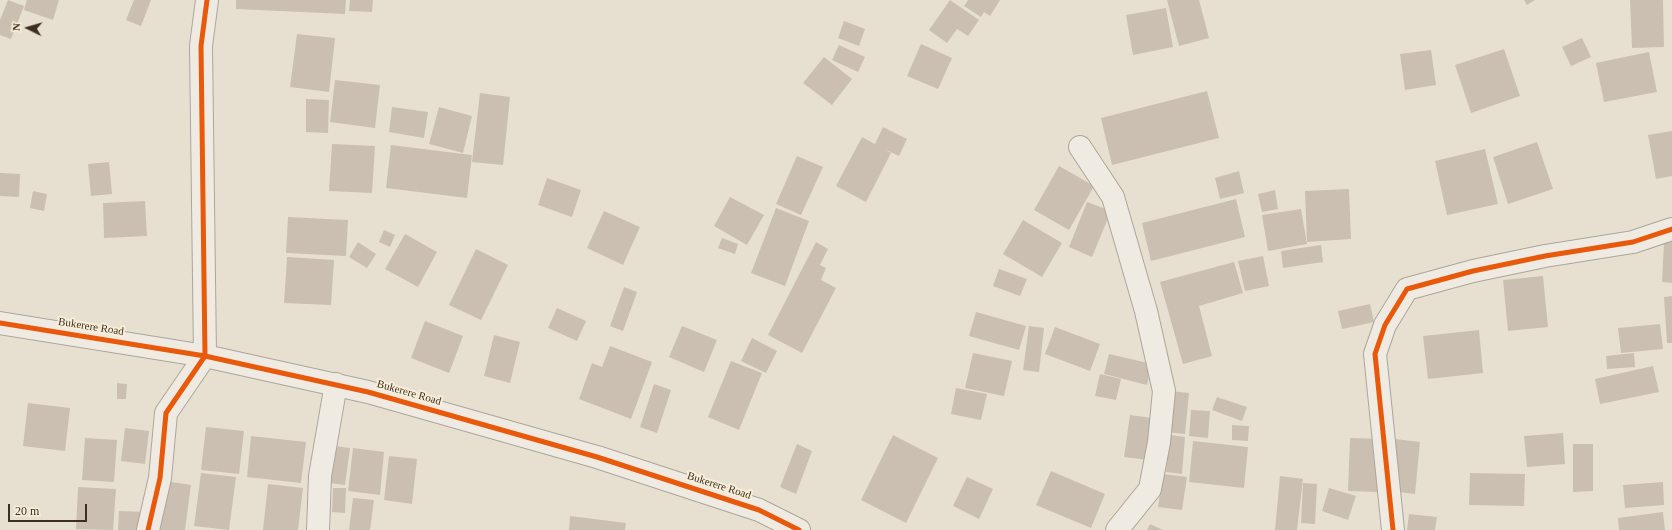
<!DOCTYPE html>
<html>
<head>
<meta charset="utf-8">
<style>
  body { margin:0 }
  #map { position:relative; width:1672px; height:530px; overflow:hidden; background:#e7e0d1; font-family:"Times New Roman",serif }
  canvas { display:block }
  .north { position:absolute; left:8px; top:8px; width:40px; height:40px; -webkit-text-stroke:3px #f7eed8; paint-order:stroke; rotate:275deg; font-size:11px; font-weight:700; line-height:16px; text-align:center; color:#3d2e20 }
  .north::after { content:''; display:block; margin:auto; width:14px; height:18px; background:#3d2e20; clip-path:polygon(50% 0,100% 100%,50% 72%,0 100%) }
  .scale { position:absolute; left:8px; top:504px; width:79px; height:18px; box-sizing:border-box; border:2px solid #3d2e20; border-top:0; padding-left:5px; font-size:12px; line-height:14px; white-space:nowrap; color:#3d2e20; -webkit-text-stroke:3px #f7eed8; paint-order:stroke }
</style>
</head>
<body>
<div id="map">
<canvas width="1672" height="530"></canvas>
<div class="north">N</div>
<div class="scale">20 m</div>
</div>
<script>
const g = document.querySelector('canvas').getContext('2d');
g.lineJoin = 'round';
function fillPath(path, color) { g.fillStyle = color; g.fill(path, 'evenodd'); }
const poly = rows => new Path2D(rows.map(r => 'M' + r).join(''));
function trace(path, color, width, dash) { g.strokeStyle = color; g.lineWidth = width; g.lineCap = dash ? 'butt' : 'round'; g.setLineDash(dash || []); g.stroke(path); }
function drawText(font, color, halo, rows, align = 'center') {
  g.font = font + ' "Times New Roman",serif'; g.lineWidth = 4; g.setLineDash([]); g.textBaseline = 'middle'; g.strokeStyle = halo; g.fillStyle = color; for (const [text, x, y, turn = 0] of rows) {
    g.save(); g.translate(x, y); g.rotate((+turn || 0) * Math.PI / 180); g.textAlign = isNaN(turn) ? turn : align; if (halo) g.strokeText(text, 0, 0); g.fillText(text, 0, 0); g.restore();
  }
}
fillPath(poly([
  [8,0,24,6,11,39,0,35,0,20],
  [27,0,59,0,53,20,24,10],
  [134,0,151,0,141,26,126,20],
  [236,0,346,0,345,14,236,9],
  [350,0,373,0,372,12,349,11],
  [950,0,979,20,968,36,957,29,947,43,929,30],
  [968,0,1000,0,990,16,984,12,981,17,964,6],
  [1167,0,1199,0,1209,38,1179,46],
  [1524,0,1535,0,1527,5],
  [1630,0,1663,0,1664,47,1632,48],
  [1166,8,1173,47,1133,55,1126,15],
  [844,21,865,29,859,46,838,38],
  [297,34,335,38,329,92,290,87],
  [1582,38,1591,57,1571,66,1562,47],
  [921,44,952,58,938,89,907,76],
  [839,45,865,57,858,72,832,60],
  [1504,49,1520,96,1471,113,1455,65],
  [1431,50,1436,85,1405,90,1400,54],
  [1649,52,1657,92,1604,102,1596,63],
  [824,57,852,79,832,105,803,83],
  [335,80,380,85,375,128,330,122],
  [1207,91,1219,138,1112,165,1101,118],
  [480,93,510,97,503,165,472,162],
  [306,99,329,100,328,133,306,132],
  [392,107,428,112,424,138,389,132],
  [439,107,472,116,463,153,429,144],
  [883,127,907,139,899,156,884,149,891,153,866,202,836,186,862,137,875,144],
  [1672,131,1672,176,1656,179,1648,135],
  [1537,142,1553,189,1508,204,1493,157],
  [332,144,375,146,372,193,329,191],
  [391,145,472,155,467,198,386,188],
  [1485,149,1498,204,1447,215,1435,161],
  [797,156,823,167,801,215,776,204],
  [109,162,112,194,91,196,88,164],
  [1059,166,1094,186,1069,230,1034,210],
  [1239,171,1244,193,1220,199,1215,178],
  [0,173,20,174,19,197,0,196],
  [547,178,581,190,572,217,538,205],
  [1349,189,1351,239,1307,242,1305,191],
  [1275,190,1278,209,1262,212,1258,194],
  [33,191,47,194,44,211,30,208],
  [730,197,764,215,747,245,714,226],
  [1236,199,1245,237,1151,261,1142,223],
  [145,201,147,236,104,238,103,203],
  [1087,202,1111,211,1092,257,1069,247],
  [776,208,809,221,785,286,751,273],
  [1301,209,1307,244,1268,251,1262,215],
  [604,211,640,227,623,265,587,248],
  [288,217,348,220,346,256,286,253],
  [1023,220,1062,243,1042,277,1003,254],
  [384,230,395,235,390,247,379,242],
  [405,234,437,252,418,287,385,269],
  [722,238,738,244,735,254,718,248],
  [358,242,376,254,367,268,349,257],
  [816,242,828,249,820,265,826,268,821,280,836,288,802,353,768,335],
  [1664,242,1672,242,1672,283,1662,282],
  [1321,245,1323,262,1283,268,1281,251],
  [476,249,508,265,481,320,449,305],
  [1263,256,1269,286,1245,291,1238,261],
  [287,257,334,260,331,305,284,303],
  [1234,262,1243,293,1199,306,1212,356,1183,364,1160,282],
  [999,269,1027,279,1020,296,993,286],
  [1543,276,1548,327,1508,331,1503,280],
  [624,287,637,292,623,331,610,326],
  [1672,296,1672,343,1667,343,1664,297],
  [1370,304,1374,322,1342,329,1338,311],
  [557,308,586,321,577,341,548,328],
  [976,312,1026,326,1019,350,969,336],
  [425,321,463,336,449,373,411,358],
  [1660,324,1663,349,1621,353,1618,328],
  [682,326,717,340,704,372,669,357],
  [1029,326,1044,328,1039,372,1023,370],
  [1055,327,1100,344,1090,371,1045,354],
  [1479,330,1483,373,1428,379,1423,336],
  [494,335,520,342,510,383,484,376],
  [752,338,777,351,766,373,741,361],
  [610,346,652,362,631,419,579,399,592,363,602,367],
  [973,353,1012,361,1004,396,965,388],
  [1634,353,1635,367,1607,369,1606,356],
  [1109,354,1152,364,1147,385,1104,374],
  [731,361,762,373,739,430,708,417],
  [1653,366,1659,392,1600,404,1595,379],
  [1100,374,1121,379,1116,400,1095,396],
  [117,383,127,384,126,399,117,399],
  [654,384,671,390,657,433,640,427],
  [956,388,987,394,981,420,951,414],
  [1170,391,1189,393,1185,434,1166,432],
  [1217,397,1247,407,1242,421,1212,410],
  [28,403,70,408,65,451,23,446],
  [1191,410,1210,411,1208,438,1189,436],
  [1130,415,1152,418,1147,460,1124,457],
  [1232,425,1249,426,1248,441,1232,440],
  [206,427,244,431,239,474,201,470],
  [125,428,149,431,145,464,121,461],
  [1563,433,1565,464,1527,467,1524,436],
  [893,435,938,458,906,523,861,500],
  [1170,435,1185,437,1182,474,1166,472],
  [251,436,306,442,301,483,247,477],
  [85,438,117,440,114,482,82,480],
  [1350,438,1380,439,1378,492,1348,491],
  [1395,439,1420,442,1415,494,1389,491],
  [1193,441,1248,447,1244,488,1189,482],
  [797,444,812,451,796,494,780,487],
  [1573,444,1593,444,1593,491,1573,492],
  [326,445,350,448,345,485,322,482],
  [353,448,384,452,380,495,348,491],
  [389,456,417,459,412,504,384,500],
  [1051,471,1105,494,1091,528,1036,505],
  [201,473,236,477,229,530,194,526],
  [1470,473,1525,474,1524,506,1469,505],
  [1163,474,1187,477,1182,510,1158,507],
  [1280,476,1303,479,1297,530,1275,530],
  [967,477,993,489,979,519,953,506],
  [165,481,191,485,185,530,158,530],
  [1663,482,1664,505,1625,508,1623,485],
  [1303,483,1317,484,1315,524,1301,523],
  [268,484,303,488,298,530,263,530],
  [78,487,116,489,113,530,76,529],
  [333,488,346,488,345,513,332,512],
  [1329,488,1356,496,1348,520,1322,511],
  [353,498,374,500,370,530,349,530],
  [119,511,146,512,145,530,118,530],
  [1663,512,1665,530,1619,530,1618,518],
  [1409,514,1437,517,1435,530,1407,530],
  [570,516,626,523,625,530,569,530],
  [1150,524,1163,530,1147,530]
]), '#cbbfb2');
const minor = poly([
  [1080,147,1113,197,1146,311,1164,391,1159,442,1150,489,1117,530],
  [148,530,160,478,166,413,205,356,201,46,207,0],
  [318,530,320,476,336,384],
  [1393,530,1375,354,1385,325,1407,289,1473,271,1545,256,1633,242,1672,229]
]);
const tertiary = poly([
  [0,323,205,356,368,392,597,457,759,510,799,530]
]);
trace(minor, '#ada599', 24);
trace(tertiary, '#ada599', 24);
trace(minor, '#efebe3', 22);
trace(tertiary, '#efebe3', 22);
trace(poly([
  [0,323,205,356,368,392,597,457,759,510,799,530],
  [148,530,160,478,166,413,205,356,201,46,207,0],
  [1393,530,1375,354,1385,325,1407,289,1473,271,1545,256,1633,242,1672,229]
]), '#e8590c', 5);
drawText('11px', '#3d2e20', '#f7eed8', [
  ["Bukerere Road",91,327,9],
  ["Bukerere Road",409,393,16],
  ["Bukerere Road",719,486,18]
]);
</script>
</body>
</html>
